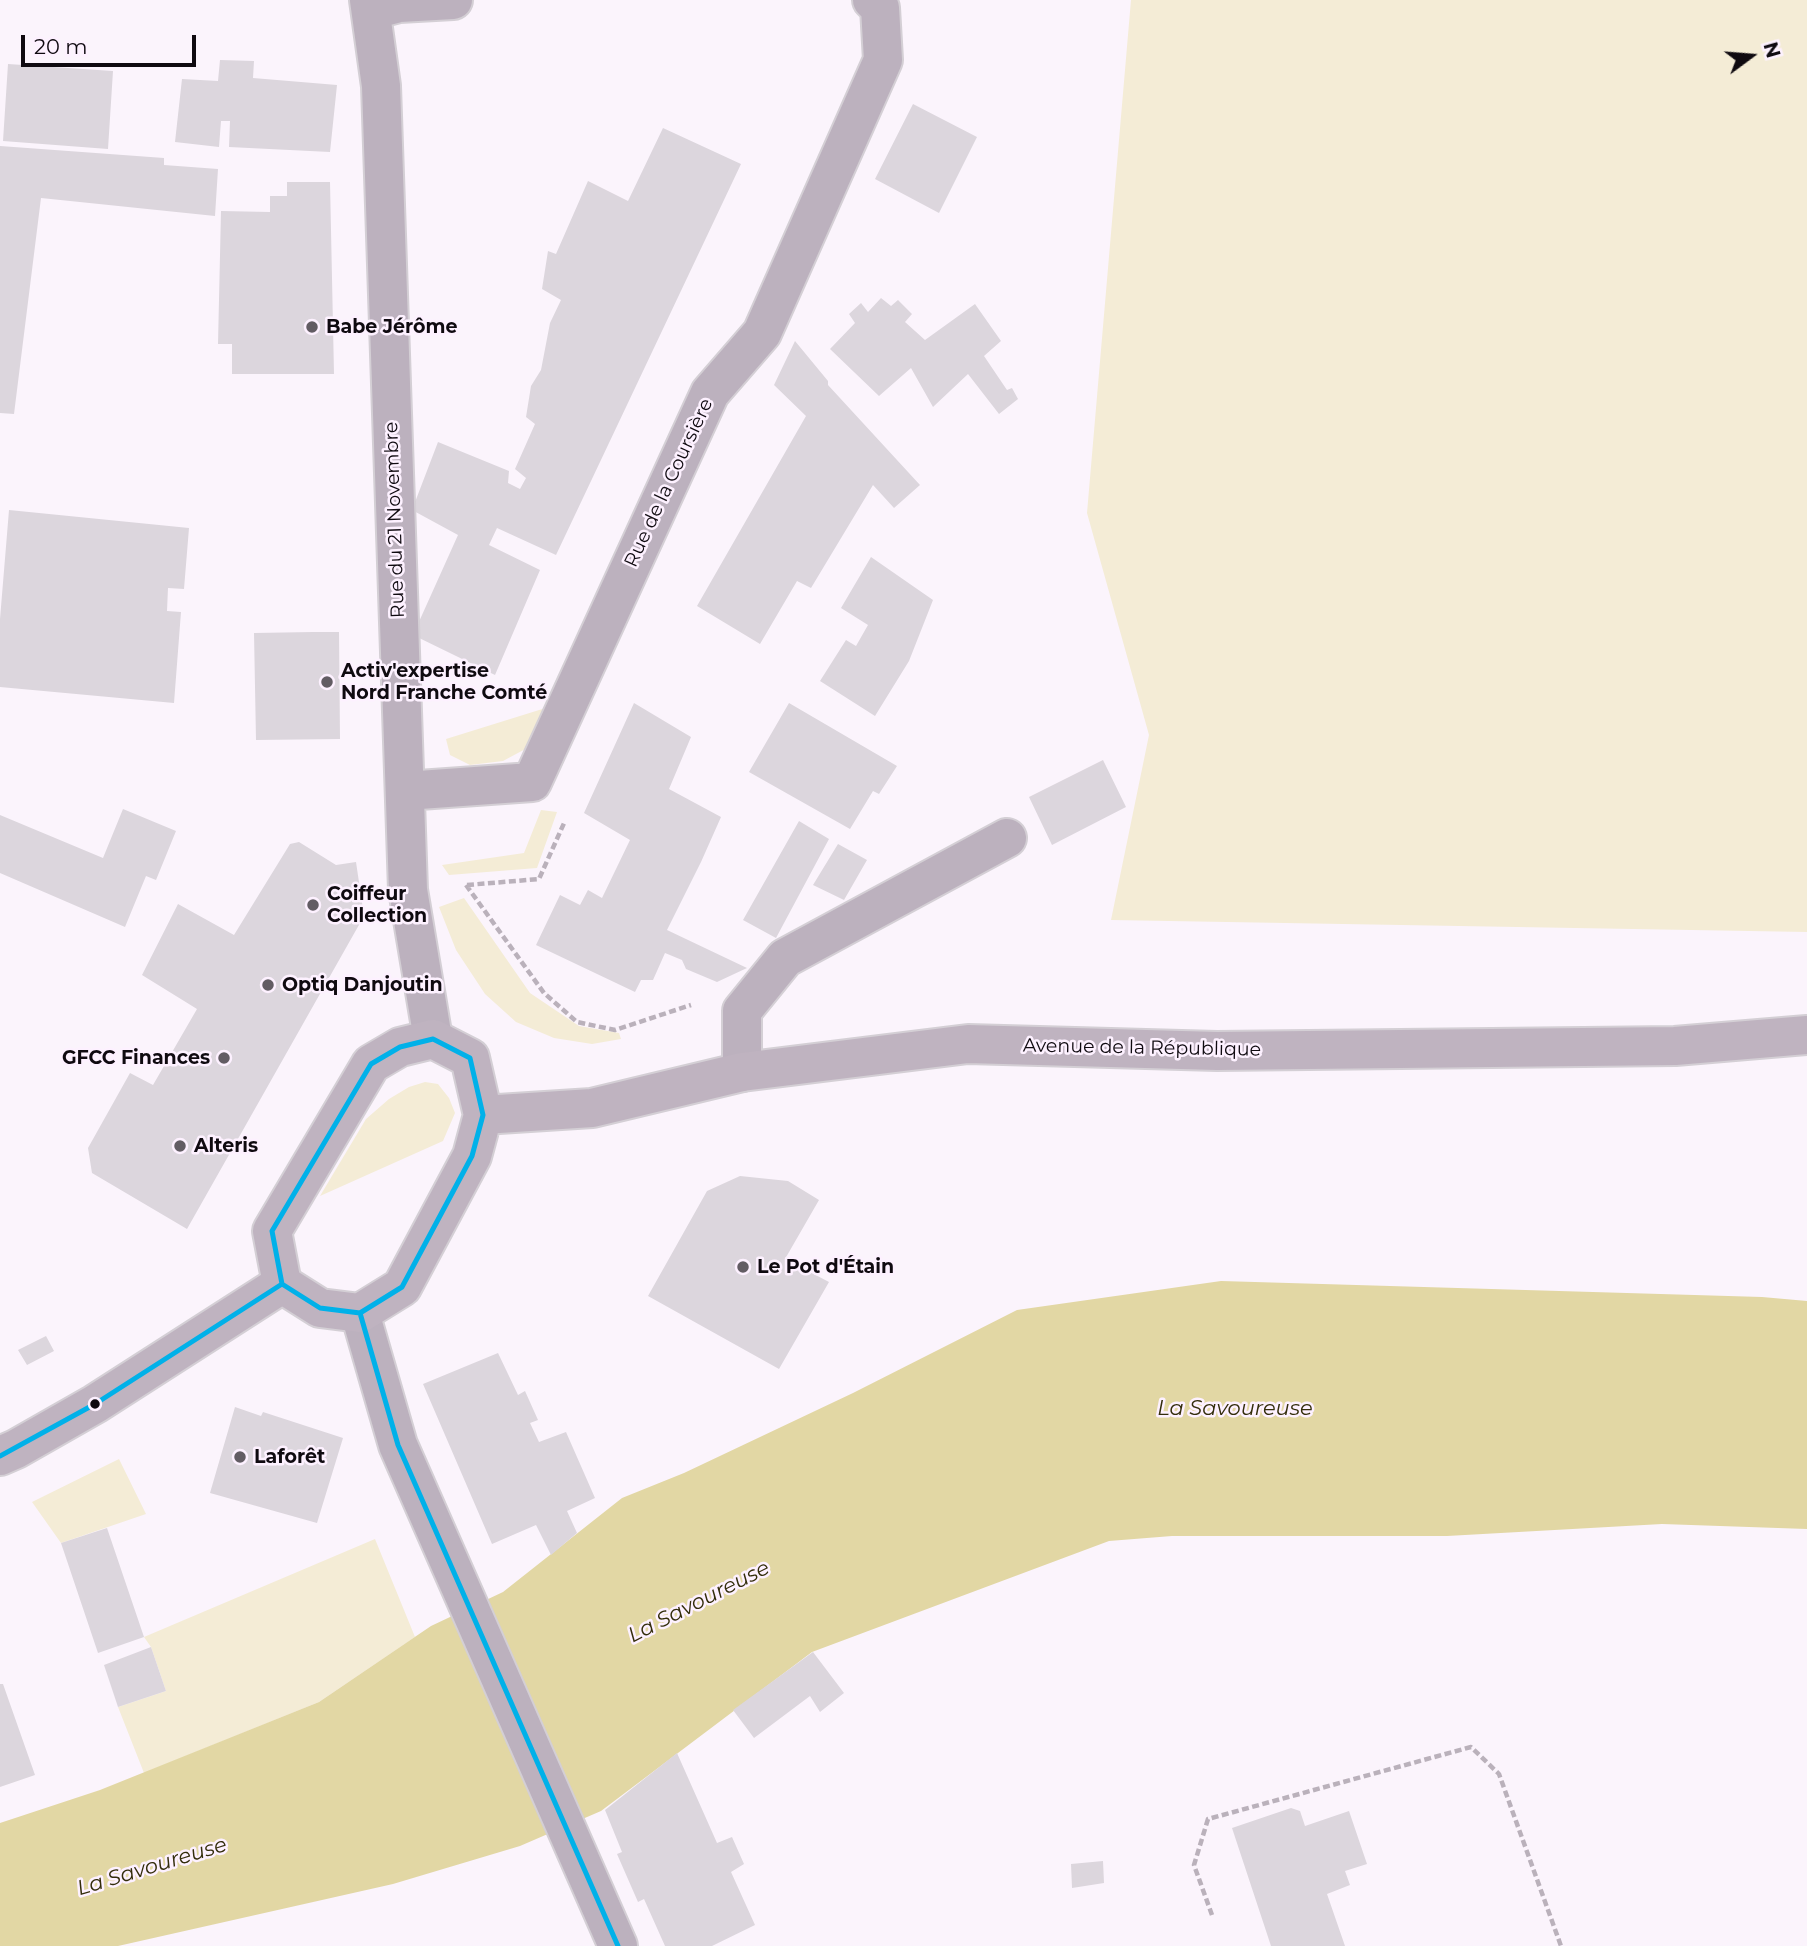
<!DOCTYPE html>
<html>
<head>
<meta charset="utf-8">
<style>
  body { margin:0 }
  #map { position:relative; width:1807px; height:1946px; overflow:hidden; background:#fbf4fc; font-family:Montserrat,sans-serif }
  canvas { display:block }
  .north { position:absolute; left:1716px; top:21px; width:70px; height:70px; -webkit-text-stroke:5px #fdf1ff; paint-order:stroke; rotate:74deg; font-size:19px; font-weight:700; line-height:28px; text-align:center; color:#0f0a10 }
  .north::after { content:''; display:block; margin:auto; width:24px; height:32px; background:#0f0a10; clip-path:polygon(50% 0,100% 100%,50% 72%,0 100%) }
  .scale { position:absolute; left:21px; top:35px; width:175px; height:32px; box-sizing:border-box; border:4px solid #0f0a10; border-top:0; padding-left:9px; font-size:21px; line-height:24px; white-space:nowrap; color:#0f0a10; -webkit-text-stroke:5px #fdf1ff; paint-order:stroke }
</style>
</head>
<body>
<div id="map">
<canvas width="1807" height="1946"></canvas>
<div class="north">N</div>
<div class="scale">20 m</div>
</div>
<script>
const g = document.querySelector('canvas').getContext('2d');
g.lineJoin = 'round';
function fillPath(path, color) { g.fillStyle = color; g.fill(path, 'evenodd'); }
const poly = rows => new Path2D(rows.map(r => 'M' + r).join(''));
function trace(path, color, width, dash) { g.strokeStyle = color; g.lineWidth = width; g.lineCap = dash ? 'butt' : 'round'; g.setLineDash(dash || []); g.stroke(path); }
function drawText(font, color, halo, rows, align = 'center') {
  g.font = font + ' Montserrat,sans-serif'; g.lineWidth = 5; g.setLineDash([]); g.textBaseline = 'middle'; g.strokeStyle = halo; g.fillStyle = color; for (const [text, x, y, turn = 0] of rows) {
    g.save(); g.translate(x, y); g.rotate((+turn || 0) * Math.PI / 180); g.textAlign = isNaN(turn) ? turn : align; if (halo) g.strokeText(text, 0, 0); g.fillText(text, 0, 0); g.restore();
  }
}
fillPath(poly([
  [1131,0,1807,0,1807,932,1111,920,1149,735,1087,513],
  [552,706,531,746,503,761,470,765,450,755,446,739],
  [541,810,557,812,537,868,449,875,442,865,524,853],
  [464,898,530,993,579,1026,619,1033,621,1039,592,1044,554,1038,516,1022,485,994,456,950,439,907],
  [425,1082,438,1084,449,1098,455,1113,443,1141,320,1196,366,1119,389,1099,409,1087],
  [119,1459,146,1514,61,1543,32,1502],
  [375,1539,415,1637,319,1702,144,1773,118,1707,166,1691,151,1647,144,1637]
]), '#f4ecd6');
fillPath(poly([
  [1221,1281,1762,1297,1807,1301,1807,1529,1662,1524,1447,1536,1172,1536,1109,1541,812,1652,601,1811,520,1846,393,1884,118,1946,0,1946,0,1823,100,1790,319,1702,431,1626,503,1592,622,1498,684,1473,853,1393,1017,1310]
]), '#e2d7a4');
fillPath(poly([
  [220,60,254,61,253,78,337,85,330,152,229,147,230,121,221,121,219,147,175,142,182,79,218,81],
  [8,64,113,71,108,149,3,141],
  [913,104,977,137,939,213,875,179],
  [663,128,741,164,556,555,497,528,489,545,540,570,495,675,413,635,458,535,412,510,438,442,509,471,508,483,520,489,526,478,515,469,535,424,526,417,531,386,541,370,550,323,561,300,542,289,548,251,556,254,588,181,628,201],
  [0,146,164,158,164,165,218,169,215,216,41,198,14,414,0,413],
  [287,182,330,182,334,374,232,374,232,344,218,344,221,211,270,212,270,196,287,196],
  [881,298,891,306,898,300,912,314,905,322,925,340,975,304,1001,341,984,356,1007,390,1012,388,1018,399,999,414,968,374,933,407,911,368,879,396,830,349,855,323,849,314,861,303,868,312],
  [795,341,828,381,828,385,920,485,894,508,873,485,811,588,797,581,760,644,697,606,806,416,774,385],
  [9,510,189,528,184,589,168,588,167,611,181,612,174,703,0,687,0,619],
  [871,557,933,600,909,661,875,716,820,681,846,640,856,646,868,625,841,608],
  [313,632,339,632,340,739,256,740,254,633],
  [634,703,691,737,669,789,721,817,701,862,667,930,747,968,717,982,686,969,682,960,665,953,653,980,641,980,635,992,536,945,560,895,580,905,588,890,602,898,630,840,584,813],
  [789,703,897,766,879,794,873,791,850,829,749,772],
  [1103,760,1126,807,1052,845,1029,797],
  [123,809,176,831,156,880,146,876,125,927,0,873,0,815,103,858],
  [799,821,829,839,776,938,743,920],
  [299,842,336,865,356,862,364,916,187,1229,92,1173,88,1148,130,1073,153,1085,197,1009,142,975,178,904,234,935,290,844],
  [838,844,867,860,844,900,813,885],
  [740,1176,788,1181,819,1200,785,1259,829,1282,779,1369,648,1296,707,1191],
  [46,1336,54,1351,27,1365,18,1350],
  [498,1353,518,1395,525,1391,538,1420,530,1423,539,1442,566,1432,595,1498,567,1511,577,1533,551,1555,536,1525,492,1544,423,1384],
  [235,1407,261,1416,263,1412,343,1438,317,1523,210,1493],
  [107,1528,144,1637,98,1653,61,1543],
  [151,1647,166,1691,118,1707,104,1665],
  [813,1652,844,1693,820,1712,810,1696,754,1738,733,1710],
  [0,1684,3,1684,35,1775,0,1787],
  [677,1753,717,1843,732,1837,744,1864,731,1872,755,1925,712,1946,665,1946,644,1899,638,1902,617,1854,622,1852,605,1810],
  [1291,1808,1300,1811,1305,1826,1349,1811,1367,1864,1345,1871,1350,1885,1327,1894,1345,1946,1271,1946,1232,1828],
  [1103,1861,1104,1883,1072,1888,1071,1864]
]), '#dcd6dd');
const minor = poly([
  [369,0,381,86,408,890,433,1039],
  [372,10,399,3,453,0],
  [405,791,532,782,710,393,762,333,883,60,880,8,872,0],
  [742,1072,742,1011,785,958,1007,838],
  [360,1313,398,1445,618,1946]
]);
const major = poly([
  [433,1039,470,1058,483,1115,472,1156,402,1287,360,1313,320,1308,282,1284,272,1231,371,1064,400,1047,433,1039],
  [483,1115,592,1108,742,1072,968,1044,1217,1051,1675,1046,1807,1035],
  [0,1456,16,1449,95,1404,282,1284]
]);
trace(minor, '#d4cfd5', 42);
trace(major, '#d4cfd5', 42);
trace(poly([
  [466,885,544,993,577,1022,615,1030,691,1005],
  [467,885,539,879,565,821],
  [1212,1915,1194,1865,1208,1819,1471,1747,1499,1774,1561,1946]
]), '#bab1bb', 4.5, [7, 3.5]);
trace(minor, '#bcb1be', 38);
trace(major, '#bfb3c0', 38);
trace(poly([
  [433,1039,470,1058,483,1115,472,1156,402,1287,360,1313,320,1308,282,1284,272,1231,371,1064,400,1047,433,1039],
  [360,1313,398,1445,618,1946],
  [0,1456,95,1404,282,1284]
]), '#00b1e9', 5);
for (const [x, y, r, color] of [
  [312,327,7,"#625c63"],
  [327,682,7,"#625c63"],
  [313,905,7,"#625c63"],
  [268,985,7,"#625c63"],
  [224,1058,7,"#625c63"],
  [180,1146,7,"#625c63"],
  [743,1267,7,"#625c63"],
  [95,1404,6,"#0f0a10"],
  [240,1457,7,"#625c63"]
]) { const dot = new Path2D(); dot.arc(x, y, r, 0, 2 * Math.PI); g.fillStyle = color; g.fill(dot); trace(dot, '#fdf1ff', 2.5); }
drawText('bold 19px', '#0f0a10', '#fdf1ff', [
  ["Babe Jérôme",326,327],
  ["Activ'expertise",341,671],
  ["Nord Franche Comté",341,693],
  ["Coiffeur",327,894],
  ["Collection",327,916],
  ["Optiq Danjoutin",282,985],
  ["GFCC Finances",210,1058,"right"],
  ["Alteris",194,1146],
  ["Le Pot d'Étain",757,1267],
  ["Laforêt",254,1457]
], 'left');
drawText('19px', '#0f0a10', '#fdf1ff', [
  ["Rue de la Coursière",669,483,-65],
  ["Rue du 21 Novembre",395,520,-92],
  ["Avenue de la République",1142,1048,1]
]);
drawText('italic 21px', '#332d0b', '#fdf1ff', [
  ["La Savoureuse",1235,1409],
  ["La Savoureuse",699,1602,-27],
  ["La Savoureuse",152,1867,-17]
]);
</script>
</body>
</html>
